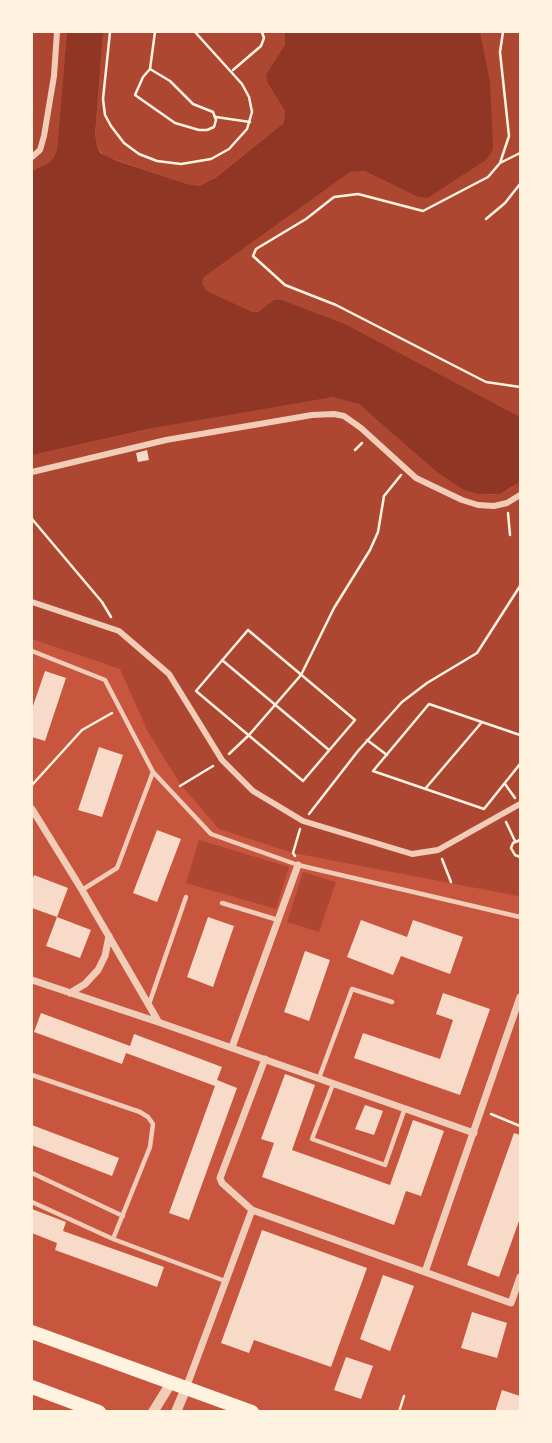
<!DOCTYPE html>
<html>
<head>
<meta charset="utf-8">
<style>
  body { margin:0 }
  #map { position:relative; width:552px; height:1443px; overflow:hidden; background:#c8553d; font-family:Rubik,sans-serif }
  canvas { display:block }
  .frame { position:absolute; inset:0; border:33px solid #fff3e0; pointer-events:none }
</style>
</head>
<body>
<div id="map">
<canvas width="552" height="1443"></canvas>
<div class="frame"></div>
</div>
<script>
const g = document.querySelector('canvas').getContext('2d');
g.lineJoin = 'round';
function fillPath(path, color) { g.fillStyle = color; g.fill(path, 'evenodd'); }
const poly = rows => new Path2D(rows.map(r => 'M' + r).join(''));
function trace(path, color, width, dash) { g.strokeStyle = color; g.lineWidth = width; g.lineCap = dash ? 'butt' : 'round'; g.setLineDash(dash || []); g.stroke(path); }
fillPath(poly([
  [32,32,67,32,57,150,55,158,47,164,32,171],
  [103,32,285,32,287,41,267,82,285,111,284,123,210,181,200,186,187,184,105,156,97,147,95,141],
  [480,32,520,32,520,417,345,324,282,300,274,300,258,312,252,312,207,291,202,283,204,277,350,172,365,171,418,197,428,198,486,160,492,152,490,81],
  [324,397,342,398,359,404,464,490,491,495,509,490,520,482,520,894,518,896,293,853,219,829,181,785,148,732,120,669,32,639,32,455,147,429],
  [199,840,289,867,276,909,186,883],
  [303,872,336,882,319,932,287,922]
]), '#ae4732');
fillPath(poly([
  [67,32,103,32,95,135,97,147,100,153,117,161,187,184,200,186,215,178,284,123,285,111,267,82,266,75,285,45,285,32,480,32,490,81,493,145,492,152,486,160,428,198,418,197,365,171,350,172,204,277,202,283,207,291,252,312,258,312,274,300,282,300,345,324,520,417,520,482,500,494,478,494,464,490,437,472,359,404,333,397,147,429,32,455,32,171,47,164,54,158,57,150]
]), '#8f3625');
fillPath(poly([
  [147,450,149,460,138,462,136,453],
  [45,671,66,678,45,741,32,737,32,709],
  [99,747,123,755,102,817,78,810],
  [157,830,181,839,157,902,133,893],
  [34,875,68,888,57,917,32,908,32,883],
  [57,917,91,930,80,958,46,946],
  [208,917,234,926,213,987,187,977],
  [361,920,407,937,413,920,463,937,450,974,401,956,393,975,347,957],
  [305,951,330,960,309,1021,284,1012],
  [443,993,490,1009,460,1095,354,1058,363,1033,440,1059,453,1020,436,1014],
  [41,1013,130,1046,134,1034,222,1067,217,1080,237,1088,189,1220,169,1213,215,1086,126,1053,122,1064,34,1032],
  [285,1074,315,1085,292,1150,390,1185,413,1120,444,1131,421,1196,406,1191,394,1225,262,1177,274,1143,261,1139],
  [365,1105,383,1111,374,1135,355,1129],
  [32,1125,119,1158,112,1176,32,1145],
  [514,1133,520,1135,520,1218,499,1277,467,1265],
  [32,1209,66,1222,63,1231,164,1267,157,1287,55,1250,57,1243,32,1233],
  [262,1230,367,1268,331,1367,254,1340,249,1353,221,1343],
  [383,1275,414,1286,390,1351,360,1339],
  [472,1312,507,1323,497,1358,461,1348],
  [346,1357,373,1366,361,1399,334,1390],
  [502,1390,520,1396,520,1412,495,1412]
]), '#f7dbc8');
trace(poly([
  [110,32,103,99,105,115,111,126,124,143,139,154,157,161,181,164,211,159,229,149,247,129,252,112,249,97,242,84,195,32],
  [503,32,500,52,509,136,500,163,488,177,423,211,358,194,334,197,306,219,256,249,253,256,285,285,336,305,486,382,520,387],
  [150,69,170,81,193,104,213,112,216,120,214,127,207,130,199,130,175,123,135,95,143,77,150,69],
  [150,69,155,32],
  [233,70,261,46,264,38,262,32],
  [216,117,250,122],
  [500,163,520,153],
  [486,219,505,203,520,184],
  [355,450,362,443],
  [508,513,510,535],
  [32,519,102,602,111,617],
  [248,630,355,720,303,781,196,691,248,630],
  [222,660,329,750],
  [520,735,429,704,373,771,484,809,520,764],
  [367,740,387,755],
  [229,754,249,735,301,675,334,608,370,550,378,532,384,496,401,475],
  [505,784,515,798],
  [32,785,82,730,112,713],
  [180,786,213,766],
  [425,789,482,722],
  [309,814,358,751,402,702,427,683,477,653,520,586],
  [506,822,515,841],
  [520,840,513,843,511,848,515,855,520,857],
  [295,856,293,853,300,829],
  [442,859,451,882],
  [491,1114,520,1126],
  [399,1412,404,1396]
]), '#fff3e0', 2.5);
trace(poly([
  [32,651,105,680,153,772,211,834,298,865,520,917],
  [82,890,117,868,153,772],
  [222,903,278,920],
  [149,1004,186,897],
  [32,1075,140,1112,148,1117,153,1124,150,1147,113,1239],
  [319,1078,352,989,392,1002],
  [333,1084,312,1139,385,1165,405,1108],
  [32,1173,123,1216],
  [32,1202,113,1239,225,1281]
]), '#f1ccb7', 4.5);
trace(poly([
  [32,157,40,150,44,136,54,76,57,32],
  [32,472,166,440,312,415,334,414,344,416,361,428,416,478,462,500,478,505,494,506,507,503,520,495],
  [32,602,119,631,169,674,222,760,253,791,303,821,412,854,438,850,520,804]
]), '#f1ccb7', 6);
trace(poly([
  [32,809,82,890,158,1021],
  [32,980,158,1022,474,1133],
  [70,993,85,984,98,970,105,956,109,936],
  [232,1047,298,865],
  [252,1210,511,1303,520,1277],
  [425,1272,520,997],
  [186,1388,252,1210,222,1183,220,1178,265,1059]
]), '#f1ccb7', 7);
trace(poly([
  [153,1412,171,1383],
  [176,1412,186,1388]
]), '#f1ccb7', 10);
trace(poly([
  [32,1332,252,1412],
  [32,1387,99,1412]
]), '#fff3e0', 14);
</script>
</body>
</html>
